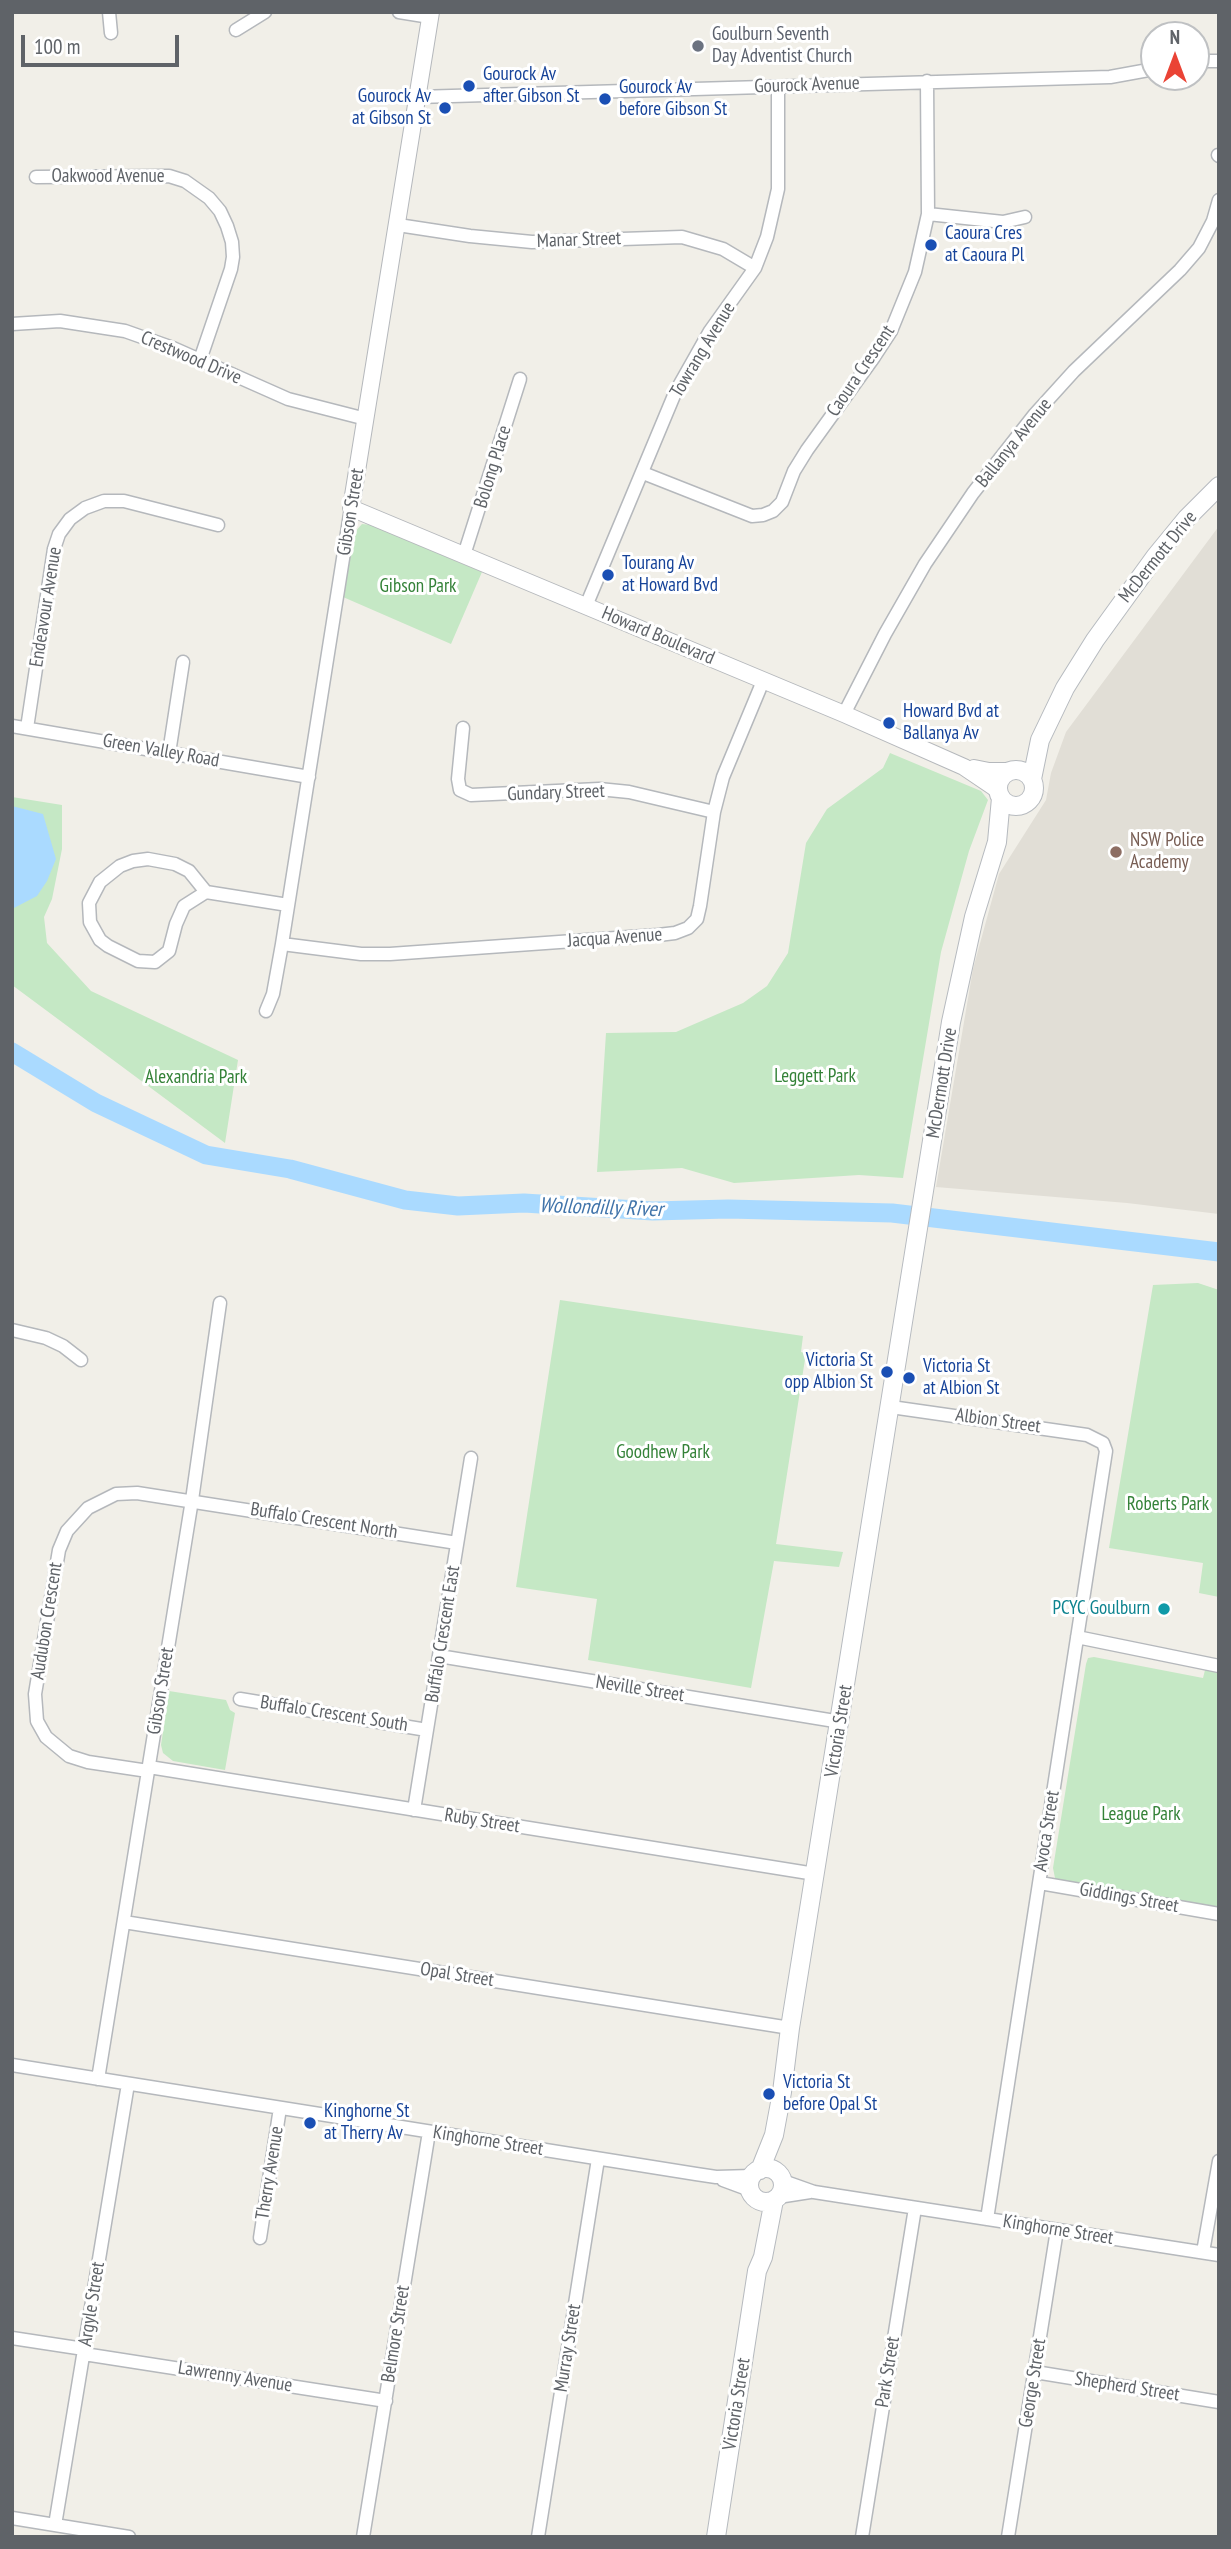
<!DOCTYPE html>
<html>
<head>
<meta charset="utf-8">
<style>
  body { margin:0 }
  #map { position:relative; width:1231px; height:2549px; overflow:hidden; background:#f1efe8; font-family:"PT Sans Narrow",sans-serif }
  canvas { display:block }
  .frame { position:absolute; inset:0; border:14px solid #5f6368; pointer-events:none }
  .north { position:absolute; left:1140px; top:21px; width:70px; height:70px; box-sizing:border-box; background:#fff; border:2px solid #bfc1c3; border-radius:50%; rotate:0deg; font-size:19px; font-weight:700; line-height:28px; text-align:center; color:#5f6368 }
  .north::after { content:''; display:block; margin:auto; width:24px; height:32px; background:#ea4335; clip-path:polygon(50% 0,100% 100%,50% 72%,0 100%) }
  .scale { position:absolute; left:21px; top:35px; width:158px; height:32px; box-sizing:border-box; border:4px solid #5f6368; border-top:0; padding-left:9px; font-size:21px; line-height:24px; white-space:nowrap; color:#5f6368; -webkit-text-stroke:5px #fff; paint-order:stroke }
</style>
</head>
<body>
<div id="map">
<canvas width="1231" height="2549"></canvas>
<div class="frame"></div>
<div class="north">N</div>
<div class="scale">100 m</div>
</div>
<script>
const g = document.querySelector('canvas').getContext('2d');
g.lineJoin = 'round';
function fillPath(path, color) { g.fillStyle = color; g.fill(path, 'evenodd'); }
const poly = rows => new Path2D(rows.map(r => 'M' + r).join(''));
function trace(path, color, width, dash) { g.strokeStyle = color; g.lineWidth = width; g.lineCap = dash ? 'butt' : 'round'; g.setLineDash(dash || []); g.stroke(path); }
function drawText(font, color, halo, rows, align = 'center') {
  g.font = font + ' "PT Sans Narrow",sans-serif'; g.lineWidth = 6; g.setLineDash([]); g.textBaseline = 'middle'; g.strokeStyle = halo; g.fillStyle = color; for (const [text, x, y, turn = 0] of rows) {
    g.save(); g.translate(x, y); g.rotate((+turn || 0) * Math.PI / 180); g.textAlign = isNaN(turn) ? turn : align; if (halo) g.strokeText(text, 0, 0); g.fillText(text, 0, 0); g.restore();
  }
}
fillPath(poly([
  [1219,526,1219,1214,1127,1203,936,1187,973,969,999,874,1046,800,1051,773,1066,732]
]), '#e1ded6');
fillPath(poly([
  [362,524,371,525,482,572,451,644,343,597,353,534],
  [890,753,981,791,988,800,969,851,941,952,903,1178,859,1175,734,1183,682,1168,597,1172,606,1033,676,1032,743,1003,767,986,788,953,806,843,827,809,883,768],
  [12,797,62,805,62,849,52,899,44,917,47,943,91,991,238,1060,225,1143,12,985],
  [1198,1283,1219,1290,1219,1597,1199,1593,1203,1563,1109,1548,1153,1285],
  [560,1300,803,1336,801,1352,806,1353,776,1544,843,1552,839,1567,774,1561,751,1688,588,1660,597,1599,516,1587],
  [1094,1657,1203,1678,1206,1666,1219,1669,1219,1908,1063,1883,1055,1878,1053,1868,1086,1664,1088,1658],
  [169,1691,226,1700,230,1710,235,1713,225,1770,173,1761,163,1753,161,1745]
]), '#c5e8c5');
fillPath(poly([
  [12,806,43,814,56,859,47,881,37,896,12,909]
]), '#aadaff');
trace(poly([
  [12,1052,96,1103,206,1155,290,1169,405,1200,458,1206,524,1203,653,1211,728,1209,892,1213,1219,1252]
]), '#aadaff', 19);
const minor = poly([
  [109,12,111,33],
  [399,12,430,17],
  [236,30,265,12],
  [1196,61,1219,61],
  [417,97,1110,77,1154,69],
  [1218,155,1219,156],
  [36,177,169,176,185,181,209,198,220,211,227,226,232,242,233,257,231,269,200,360],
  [928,214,1003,222,1025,217],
  [398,225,470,236,532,242,682,237,723,249,755,268],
  [12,324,60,321,125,331,173,348,288,399,366,419],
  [643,473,752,516,763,515,773,511,782,502,794,471,807,450,874,357,891,331,915,272,928,214,927,81],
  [464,555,520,379],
  [586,606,675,393,710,331,755,268,767,237,778,189,778,87],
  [844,714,885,634,925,564,973,493,1035,414,1074,371,1180,270,1199,248,1213,221,1219,200],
  [12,726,309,777],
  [27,728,54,549,59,534,70,519,85,508,104,501,124,501,218,525],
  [463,728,458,779,460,790,471,795,599,789,629,792,714,812],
  [169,753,183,662],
  [206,892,184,906,176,924,169,951,155,962,138,961,108,946,100,940,90,922,89,903,100,882,120,866,133,861,148,859,175,864,189,871,206,892,288,905],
  [282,944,361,954,390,954,658,935,675,933,688,928,697,919,700,906,714,812,723,777,763,681],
  [266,1011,273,994,282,944,351,508],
  [12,1330,46,1338,63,1346,81,1360],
  [891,1407,1087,1435,1103,1443,1106,1451,987,2219],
  [1077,1637,1219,1666],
  [439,1656,841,1722],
  [240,1699,427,1730],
  [149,1767,815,1874],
  [148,1771,88,1762,69,1756,46,1737,37,1721,35,1694,59,1550,67,1531,88,1508,116,1494,137,1493,457,1543],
  [414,1810,471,1458],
  [1040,1883,1219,1914],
  [124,1922,790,2028],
  [12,2065,696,2174,716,2177,752,2176],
  [98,2079,192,1500,220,1303],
  [723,2180,750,2190],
  [783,2181,814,2192,1219,2255],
  [778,2197,810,2192],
  [260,2238,280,2108],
  [1203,2252,1219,2161],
  [12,2338,84,2349],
  [84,2354,386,2401],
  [1035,2372,1219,2402],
  [12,2518,129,2537],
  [55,2525,128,2084],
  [363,2537,429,2132],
  [538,2537,598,2159],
  [862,2537,915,2208],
  [1008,2537,1057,2230]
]);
const tertiary = poly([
  [431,12,351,508,844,714,964,767,998,790],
  [974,768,989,771,1009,771]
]);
const secondary = poly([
  '998 788a18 18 0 1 1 36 0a18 18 0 1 1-36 0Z',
  [1032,779,1040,740,1065,688,1095,640,1155,557,1187,518,1219,486],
  '749 2185a17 17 0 1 1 34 0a17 17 0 1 1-34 0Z',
  [760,2170,774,2135,782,2092,790,2028,951,1022,974,917,997,842,1001,798],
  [716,2537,757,2271,763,2257,774,2200]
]);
trace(minor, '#b5b8bc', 15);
trace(tertiary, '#b5b8bc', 18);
trace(secondary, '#b6babf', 20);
trace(minor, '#fff', 12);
trace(tertiary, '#fff', 16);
trace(secondary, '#fff', 18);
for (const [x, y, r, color] of [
  [698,46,7,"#6b7280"],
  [469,86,7,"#1a4fb4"],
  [605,99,7,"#1a4fb4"],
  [445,108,7,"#1a4fb4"],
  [931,245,7,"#1a4fb4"],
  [608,575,7,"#1a4fb4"],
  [889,723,7,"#1a4fb4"],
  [1116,852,7,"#8d6e63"],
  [887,1372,7,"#1a4fb4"],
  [909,1378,7,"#1a4fb4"],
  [1164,1609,7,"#0f9aa8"],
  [769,2094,7,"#1a4fb4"],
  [310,2123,7,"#1a4fb4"]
]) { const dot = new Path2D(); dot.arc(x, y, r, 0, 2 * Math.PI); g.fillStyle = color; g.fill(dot); trace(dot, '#fff', 2.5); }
drawText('19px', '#5b616d', '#fff', [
  ["Goulburn Seventh",712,35],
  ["Day Adventist Church",712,57]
], 'left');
drawText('19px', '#164399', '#fff', [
  ["Gourock Av",483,75],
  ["after Gibson St",483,97],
  ["Gourock Av",619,88],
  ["before Gibson St",619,110],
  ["Gourock Av",431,97,"right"],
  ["at Gibson St",431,119,"right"],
  ["Caoura Cres",945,234],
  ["at Caoura Pl",945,256],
  ["Tourang Av",622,564],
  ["at Howard Bvd",622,586],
  ["Howard Bvd at",903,712],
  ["Ballanya Av",903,734],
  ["Victoria St",873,1361,"right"],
  ["opp Albion St",873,1383,"right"],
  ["Victoria St",923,1367],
  ["at Albion St",923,1389],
  ["Victoria St",783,2083],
  ["before Opal St",783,2105],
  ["Kinghorne St",324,2112],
  ["at Therry Av",324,2134]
], 'left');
drawText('19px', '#5f6368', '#fff', [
  ["Gourock Avenue",807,85,-2],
  ["Oakwood Avenue",108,177],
  ["Manar Street",579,240,-2],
  ["Towrang Avenue",703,350,-59],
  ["Crestwood Drive",191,358,23],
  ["Caoura Crescent",861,371,-56],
  ["Ballanya Avenue",1014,443,-51],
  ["Bolong Place",493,467,-73],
  ["Gibson Street",351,512,-81],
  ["McDermott Drive",1158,557,-51],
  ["Endeavour Avenue",46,607,-81],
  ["Howard Boulevard",658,636,23],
  ["Green Valley Road",161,751,10],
  ["Gundary Street",556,793,-2],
  ["Jacqua Avenue",615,938,-4],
  ["McDermott Drive",942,1083,-81],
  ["Albion Street",998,1421,8],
  ["Buffalo Crescent North",324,1521,9],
  ["Audubon Crescent",47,1621,-81],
  ["Buffalo Crescent East",443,1634,-81],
  ["Neville Street",640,1689,9],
  ["Gibson Street",161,1691,-81],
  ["Buffalo Crescent South",334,1714,9],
  ["Victoria Street",839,1731,-81],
  ["Ruby Street",482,1821,9],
  ["Avoca Street",1047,1831,-81],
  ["Giddings Street",1129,1898,10],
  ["Opal Street",457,1975,9],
  ["Kinghorne Street",488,2141,9],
  ["Therry Avenue",270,2173,-81],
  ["Kinghorne Street",1058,2230,9],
  ["Argyle Street",92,2304,-81],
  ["Belmore Street",396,2334,-81],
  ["Murray Street",568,2348,-81],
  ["Park Street",888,2372,-81],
  ["Lawrenny Avenue",235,2377,9],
  ["George Street",1033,2383,-81],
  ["Shepherd Street",1127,2387,9],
  ["Victoria Street",737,2404,-81]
]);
drawText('19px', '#348238', '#fff', [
  ["Gibson Park",418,587],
  ["Leggett Park",815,1077],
  ["Alexandria Park",196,1078],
  ["Goodhew Park",663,1453],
  ["Roberts Park",1168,1505],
  ["League Park",1141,1815]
]);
drawText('19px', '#785e54', '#fff', [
  ["NSW Police",1130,841],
  ["Academy",1130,863]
], 'left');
drawText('19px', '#0d838f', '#fff', [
  ["PCYC Goulburn",1150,1609]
], 'right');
drawText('italic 21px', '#4174aa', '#fff', [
  ["Wollondilly River",601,1208,2]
]);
</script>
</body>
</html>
